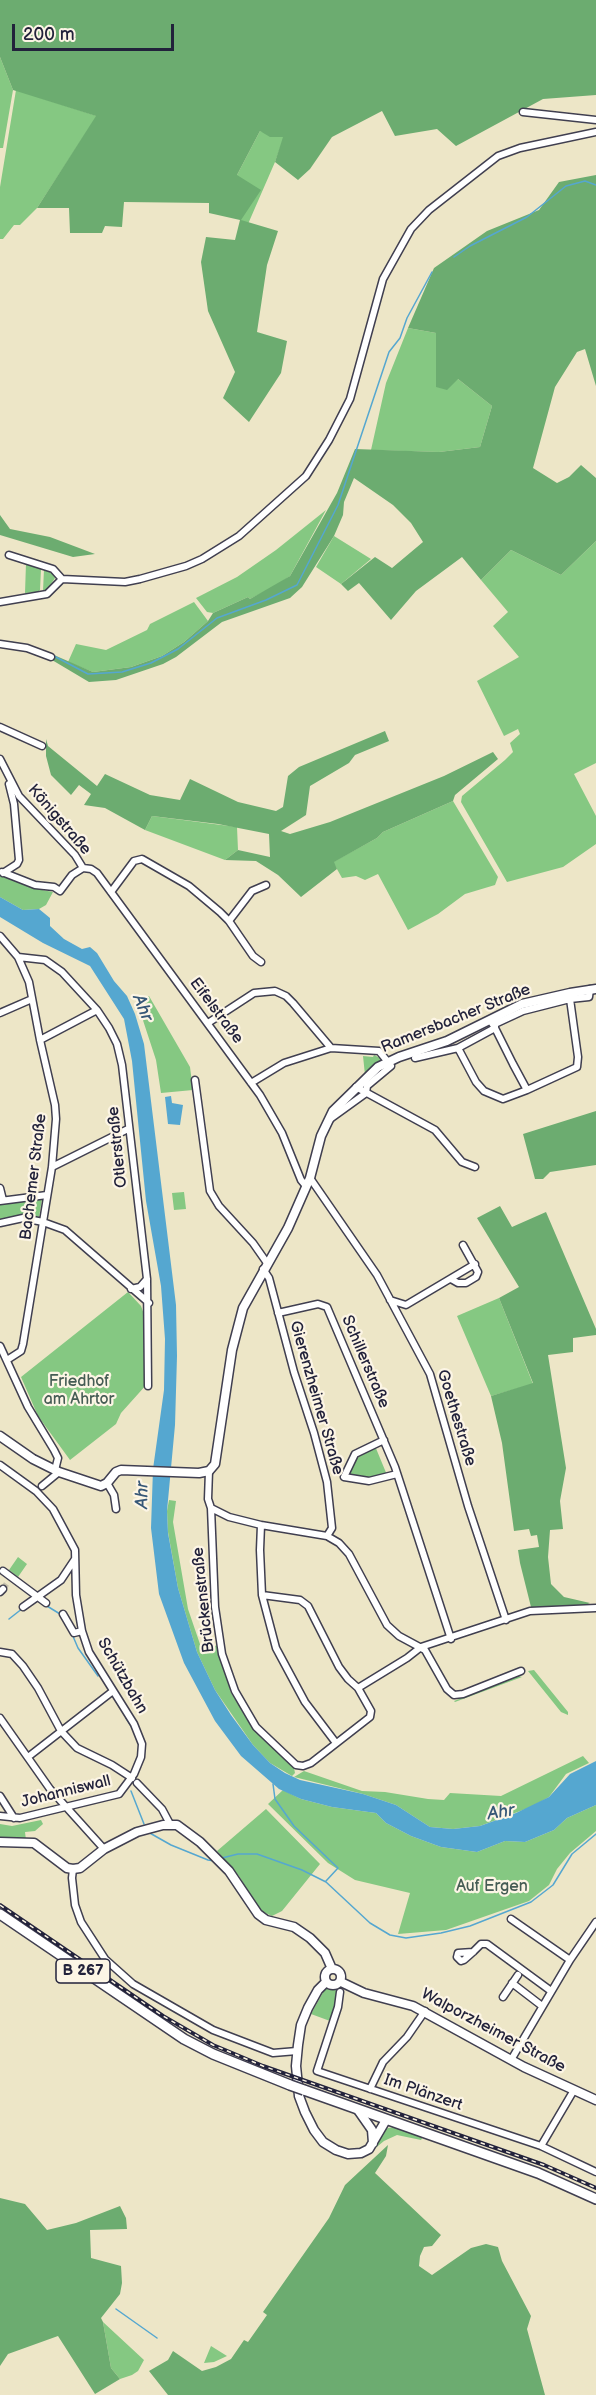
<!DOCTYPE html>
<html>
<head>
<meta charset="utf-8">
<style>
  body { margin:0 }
  #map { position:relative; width:596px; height:2395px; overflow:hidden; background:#ede6c7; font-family:"Balsamiq Sans",sans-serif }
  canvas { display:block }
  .scale { position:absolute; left:12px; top:24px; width:162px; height:27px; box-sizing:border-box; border:3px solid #22223b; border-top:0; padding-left:8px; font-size:18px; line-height:21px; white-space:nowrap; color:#22223b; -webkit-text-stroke:4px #fcf5e5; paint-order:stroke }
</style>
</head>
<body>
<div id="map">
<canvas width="596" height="2395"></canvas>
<div class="scale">200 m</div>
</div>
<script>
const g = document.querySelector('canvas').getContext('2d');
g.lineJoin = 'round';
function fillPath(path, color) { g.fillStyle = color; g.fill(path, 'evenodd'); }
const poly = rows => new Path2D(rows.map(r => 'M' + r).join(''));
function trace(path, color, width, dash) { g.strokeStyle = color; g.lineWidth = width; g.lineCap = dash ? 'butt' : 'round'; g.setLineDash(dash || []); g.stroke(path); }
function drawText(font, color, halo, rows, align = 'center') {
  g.font = font + ' "Balsamiq Sans",sans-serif'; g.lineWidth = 4.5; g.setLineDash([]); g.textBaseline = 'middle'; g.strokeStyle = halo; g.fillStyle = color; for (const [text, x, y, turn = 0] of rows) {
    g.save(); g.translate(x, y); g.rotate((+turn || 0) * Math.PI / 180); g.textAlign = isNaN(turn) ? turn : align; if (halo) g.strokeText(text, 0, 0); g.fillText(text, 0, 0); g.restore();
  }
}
fillPath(poly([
  [0,57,13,90,3,148,0,148],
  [16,90,97,116,37,208,20,225,14,225,3,239,0,239,0,187],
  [260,131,284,137,275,162,248,224,240,220,237,175],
  [408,328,436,333,458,379,492,406,480,447,439,452,371,450,386,383],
  [326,510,290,576,277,585,250,599,248,597,213,613,207,612,196,598,237,577,276,550],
  [334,536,371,559,341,584,316,567],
  [596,541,596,763,574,774,596,816,596,844,563,867,507,882,461,802,462,796,505,760,513,752,510,743,520,734,518,729,504,736,477,681,519,657,493,626,508,612,481,580,511,550,561,575],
  [26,563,41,569,40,590,38,592,25,593],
  [44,569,52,573,55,578,47,590,43,591],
  [194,602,208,621,184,642,162,656,131,667,93,672,68,662,76,644,106,650,147,630,150,624],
  [453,801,498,877,495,885,465,894,438,914,408,930,378,874,365,880,356,876,342,878,333,862,377,838,383,832],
  [152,816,237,827,238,850,225,860,145,830],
  [0,874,11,880,42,890,53,892,46,905,39,909,23,910,0,897],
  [149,996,190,1067,193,1090,161,1093,156,1060,137,1002],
  [374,1055,382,1059,365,1075,363,1056,373,1057],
  [184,1192,186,1209,174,1210,172,1193],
  [42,1199,39,1217,21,1216,0,1220,0,1203],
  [128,1292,141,1306,145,1317,147,1384,121,1413,116,1424,70,1460,38,1416,21,1377],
  [499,1298,533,1384,491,1396,457,1316],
  [375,1446,387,1475,373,1479,359,1478,347,1473,356,1456],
  [169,1500,176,1501,173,1522,188,1609,202,1650,218,1645,231,1693,254,1729,294,1768,295,1773,292,1776,270,1763,253,1745,215,1690,197,1652,178,1588,168,1532,167,1511],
  [18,1557,27,1564,18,1577,9,1570],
  [534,1670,568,1712,568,1715,561,1712,528,1671],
  [518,1676,522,1677,455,1702,454,1701],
  [583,1756,589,1763,566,1774,549,1797,531,1807,480,1826,453,1829,430,1827,396,1805,363,1794,294,1777,304,1771,362,1791,385,1792,428,1799,444,1800,450,1793,501,1796],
  [283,1790,301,1799,332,1807,376,1813,386,1823,411,1836,441,1847,477,1852,505,1841,525,1842,554,1830,567,1818,596,1805,596,1831,570,1853,557,1869,549,1885,529,1901,446,1930,398,1934,410,1893,355,1880,328,1863,268,1804],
  [266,1809,320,1864,282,1911,272,1916,261,1911,256,1905,239,1876,217,1851],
  [41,1820,43,1824,35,1831,25,1832,26,1840,0,1840,0,1824,12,1826],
  [326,1987,339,1991,330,2021,311,2014],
  [395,2127,423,2137,421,2140,397,2135,384,2141,367,2155,364,2155,383,2131,388,2128],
  [103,2322,144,2360,138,2371,132,2375,120,2379,111,2368],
  [211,2346,227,2356,214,2362,204,2363]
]), '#85c882');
fillPath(poly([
  [0,0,596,0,596,95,543,99,456,146,437,129,395,136,382,111,332,137,310,169,298,180,275,162,283,137,270,137,260,131,237,175,261,190,241,220,278,231,267,265,257,332,287,341,281,373,249,422,223,398,235,372,208,311,201,262,206,237,235,240,240,220,209,213,209,203,124,202,122,227,105,226,102,233,70,233,69,208,37,208,96,116,13,90,0,57],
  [596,175,596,386,585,349,577,352,555,387,533,468,557,483,569,477,581,465,596,478,596,541,561,575,511,550,481,580,462,557,416,591,391,620,359,583,348,591,341,584,375,557,392,568,423,542,411,523,393,505,354,478,344,502,343,515,334,536,302,587,290,598,222,622,176,657,163,664,116,680,89,682,52,660,54,655,93,672,131,667,162,656,184,642,208,621,213,613,248,597,250,599,290,576,337,493,355,449,439,452,480,447,492,406,458,379,447,390,436,387,436,333,408,328,434,268,487,231,539,210,559,182],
  [0,515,10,529,50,537,95,554,73,557,0,535],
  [385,731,389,741,355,755,349,763,310,786,306,815,281,831,290,834,330,822,444,776,493,752,498,759,455,795,453,801,383,832,377,838,334,862,337,869,301,897,278,875,256,861,225,860,238,850,270,857,269,834,218,824,152,816,145,830,105,808,84,805,91,794,79,785,71,795,51,775,46,756,46,739,48,746,97,786,105,774,150,795,180,800,190,779,238,802,276,811,283,807,288,776,299,767],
  [596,1111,596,1165,550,1172,543,1179,535,1179,523,1134],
  [500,1206,512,1227,546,1212,596,1329,596,1335,573,1338,573,1352,548,1355,566,1468,560,1501,563,1529,550,1530,548,1557,551,1584,564,1597,590,1603,583,1606,531,1607,520,1563,518,1550,539,1547,537,1535,531,1536,529,1529,514,1531,502,1443,491,1396,533,1383,499,1298,519,1287,477,1218],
  [388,2145,386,2156,375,2173,441,2235,432,2246,424,2247,420,2256,419,2266,432,2275,471,2248,486,2244,498,2247,502,2261,531,2316,527,2329,545,2395,168,2395,149,2371,168,2360,173,2351,202,2371,216,2367,231,2359,244,2340,248,2342,267,2315,263,2312,329,2218,345,2185],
  [0,2198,25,2204,47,2230,76,2223,120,2206,126,2218,127,2229,90,2230,91,2258,121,2266,122,2283,120,2294,101,2318,103,2322,111,2368,120,2379,95,2394,58,2336,8,2354,0,2366]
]), '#6cac70');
fillPath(poly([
  [0,897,23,910,39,909,50,918,50,926,64,939,82,949,90,947,97,953,114,981,127,996,135,1014,144,1044,176,1305,177,1356,175,1425,167,1511,168,1533,178,1588,197,1652,215,1690,231,1715,253,1745,270,1763,285,1773,300,1780,363,1794,396,1805,430,1827,453,1829,480,1826,516,1813,549,1797,570,1774,596,1761,596,1805,567,1818,554,1830,525,1842,505,1841,477,1852,441,1847,411,1836,386,1823,376,1813,332,1807,301,1799,279,1789,241,1756,215,1721,184,1663,159,1594,151,1528,153,1469,164,1390,165,1339,161,1286,146,1201,132,1061,124,1019,90,966,43,943,0,917],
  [171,1096,172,1103,183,1105,180,1125,168,1124,165,1097]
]), '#55a7d0');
trace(poly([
  [454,257,470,246,527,217,566,186,585,181,596,185],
  [10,642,26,645],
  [52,655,88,674,122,672,151,663,178,649,217,618,266,600,297,585,338,505,389,352,400,338,407,318,432,272],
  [47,1606,60,1614],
  [9,1619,23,1608],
  [72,1634,78,1648,98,1676],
  [126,1718,133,1729],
  [135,1763,139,1753],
  [273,1784,275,1799,294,1826,338,1868,326,1881],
  [131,1791,144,1824],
  [148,1832,171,1845,208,1860,215,1861],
  [222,1858,238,1854,257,1854,302,1870,326,1882,370,1923,390,1935,406,1938,441,1933,470,1926,531,1902,553,1885,572,1854,596,1834],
  [116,2309,157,2338]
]), '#55a7d0', 1.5);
trace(poly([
  [3,1589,8,1582]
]), '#c4bfab', 6, [6, 3]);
const street = poly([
  [523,112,596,120],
  [62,579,125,582,140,579,186,566,202,559,239,536,306,476,329,440,350,399,383,279,411,229,429,210,498,156,520,148,596,132],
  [0,602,47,594,62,579,53,569,9,555],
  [0,644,27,648,51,657],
  [0,727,42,746],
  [0,759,19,796,75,855,83,868],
  [83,868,91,869,97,873,260,1095,282,1133,301,1180,306,1186],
  [2,872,35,885,54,887,60,891,72,875,83,868],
  [3,873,17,864,19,860,14,804,9,784],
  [111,892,134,861,142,859,189,886,220,912,229,921,253,956,261,962],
  [229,921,252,891,266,885],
  [0,936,18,957,29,982,40,1040,55,1105,56,1119,52,1167,23,1344,21,1351,7,1360],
  [18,957,45,960,62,972,97,1010,109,1028,117,1044,122,1065,147,1279,148,1386],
  [570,999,589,997,590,989],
  [0,1013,32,999],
  [490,1020,495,1028,513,1064,527,1090,577,1067,578,1057,570,999,523,1011,495,1024,495,1028,458,1048,476,1082,484,1091,503,1099,527,1090],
  [208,1023,254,993,275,991,286,996,293,1003,331,1048],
  [40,1040,97,1010],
  [415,1058,458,1048],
  [195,1080,210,1191,219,1206,253,1243,267,1263],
  [251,1083,284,1063,331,1048,379,1051,388,1062],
  [356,1087,435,1130,462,1162,475,1167],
  [330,1119,366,1093,367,1086,391,1066],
  [52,1167,128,1129],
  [310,1178,377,1275,430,1374,468,1506,506,1620],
  [0,1188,3,1200],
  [0,1201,47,1195],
  [0,1223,23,1218,43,1222,65,1230,149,1303],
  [263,1269,269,1278,294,1372,314,1433,327,1482,332,1528,327,1536],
  [451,1279,458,1283,466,1283,476,1277,478,1272,463,1245],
  [131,1289,140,1287,147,1279],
  [390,1300,406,1305,475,1264],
  [278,1313,318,1304,327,1307,395,1467,451,1639],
  [0,1346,28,1407,54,1450,58,1458,55,1470],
  [384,1440,355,1454,344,1477,369,1481,397,1474],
  [0,1465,36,1491,53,1509,75,1550,76,1595,82,1631,89,1652,134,1724,142,1744,141,1757,134,1774,119,1794,20,1818,0,1816],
  [209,1471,208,1499,211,1508,215,1607,222,1654,235,1691,256,1727,296,1765,303,1766,311,1763,370,1717,371,1711,358,1688],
  [107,1483,114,1495,116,1509],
  [42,1486,59,1472],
  [211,1508,229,1517,261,1525,327,1536,339,1543,349,1554,387,1625,399,1636,425,1650,447,1689,454,1695,463,1694,521,1671],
  [261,1525,260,1550,262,1595,276,1648,305,1702,336,1743],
  [3,1571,46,1603],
  [0,1592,3,1589],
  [262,1595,300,1600,308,1606,339,1667,348,1679,358,1688],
  [23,1607,61,1580,75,1559],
  [63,1614,74,1633,82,1631],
  [0,1652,12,1654,23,1666,38,1688,61,1731,77,1748,112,1765,132,1778],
  [358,1688,407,1658,421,1647,530,1611,596,1608],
  [0,1718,50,1789,104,1849],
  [28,1757,113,1691],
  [137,1783,162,1809,170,1824],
  [0,1796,14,1818],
  [73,1869,72,1878,75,1905,81,1922,105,1959,133,1984,213,2030,273,2053,297,2051],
  [511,1919,570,1960],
  [473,1952,458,1953,457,1957,461,1961,464,1960,473,1952,481,1944,487,1944,551,1991],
  [512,1983,542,2006],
  [340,1992,338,2007,317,2071,541,2146,596,2172],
  [503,1997,518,1975],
  [511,2060,570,1960,596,1922],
  [370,2089,383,2062,407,2037,425,2011],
  [541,2146,574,2090]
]);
const secondary = poly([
  [0,1436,33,1459,59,1472,101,1486,107,1483,116,1472,121,1470,199,1473,209,1471,215,1464,232,1350,243,1308,288,1228,310,1178,321,1136,333,1111,378,1067,399,1057,447,1041,522,1004,570,993,596,989],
  [0,1842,34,1843,67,1868,73,1869,80,1868,104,1849,137,1832,163,1825,177,1825,200,1842,229,1871,258,1914,266,1920,294,1927,310,1938,325,1953,332,1969],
  '325 1977a8 8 0 1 1 16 0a8 8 0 1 1-16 0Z',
  [326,1982,318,1990,308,2008,301,2025,298,2045,296,2066,299,2096,305,2112,314,2130,323,2142,336,2150,348,2154,361,2153,369,2149,386,2120],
  [341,1982,364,1993,413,2006,524,2067,596,2100],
  [358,2110,372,2130,373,2143]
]);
const primary = poly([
  [0,1914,184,2039,213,2054,290,2085],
  [304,2090,538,2173,596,2199]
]);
trace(street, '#403f50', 9);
trace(secondary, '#403f50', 11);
trace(primary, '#403f50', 12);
trace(street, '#fff', 6);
trace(secondary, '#fff', 8);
trace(primary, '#fff', 9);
const rail = poly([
  [0,1905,163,2016,213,2045,263,2066,544,2165,596,2188]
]);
trace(rail, '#22223b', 4);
trace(rail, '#fcf5e5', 1.5, [4.5]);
const primaryBridge = poly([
  [290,2085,304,2090]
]);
trace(primaryBridge, '#403f50', 12, []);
trace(primaryBridge, '#fff', 9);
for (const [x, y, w] of [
  [83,1971,54]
]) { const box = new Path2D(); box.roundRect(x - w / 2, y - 12, w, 24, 4.5); g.fillStyle = '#fcf5e5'; g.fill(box); trace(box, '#22223b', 1.5); }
drawText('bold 15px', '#22223b', null, [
  ["B 267",83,1971]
]);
drawText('16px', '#22223b', '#fcf5e5', [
  ["Königstraße",59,820,49],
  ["Eifelstraße",216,1011,53],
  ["Ramersbacher Straße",456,1019,-22],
  ["Otlerstraße",118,1147,-96],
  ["Bachemer Straße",34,1177,-83],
  ["Schillerstraße",365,1362,67],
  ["Gierenzheimer Straße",316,1398,74],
  ["Goethestraße",456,1418,73],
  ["Brückenstraße",204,1600,-96],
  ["Schützbahn",122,1676,60],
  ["Johanniswall",66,1792,-14],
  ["Walporzheimer Straße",493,2031,28],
  ["Im Plänzert",423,2093,19]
]);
drawText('16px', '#455c54', '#fcf5e5', [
  ["Friedhof",79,1382],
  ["am Ahrtor",79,1400],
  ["Auf Ergen",492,1887]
]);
drawText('italic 18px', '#365777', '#fcf5e5', [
  ["Ahr",142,1008,68],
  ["Ahr",143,1495,-89],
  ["Ahr",501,1813,-9]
]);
</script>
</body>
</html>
